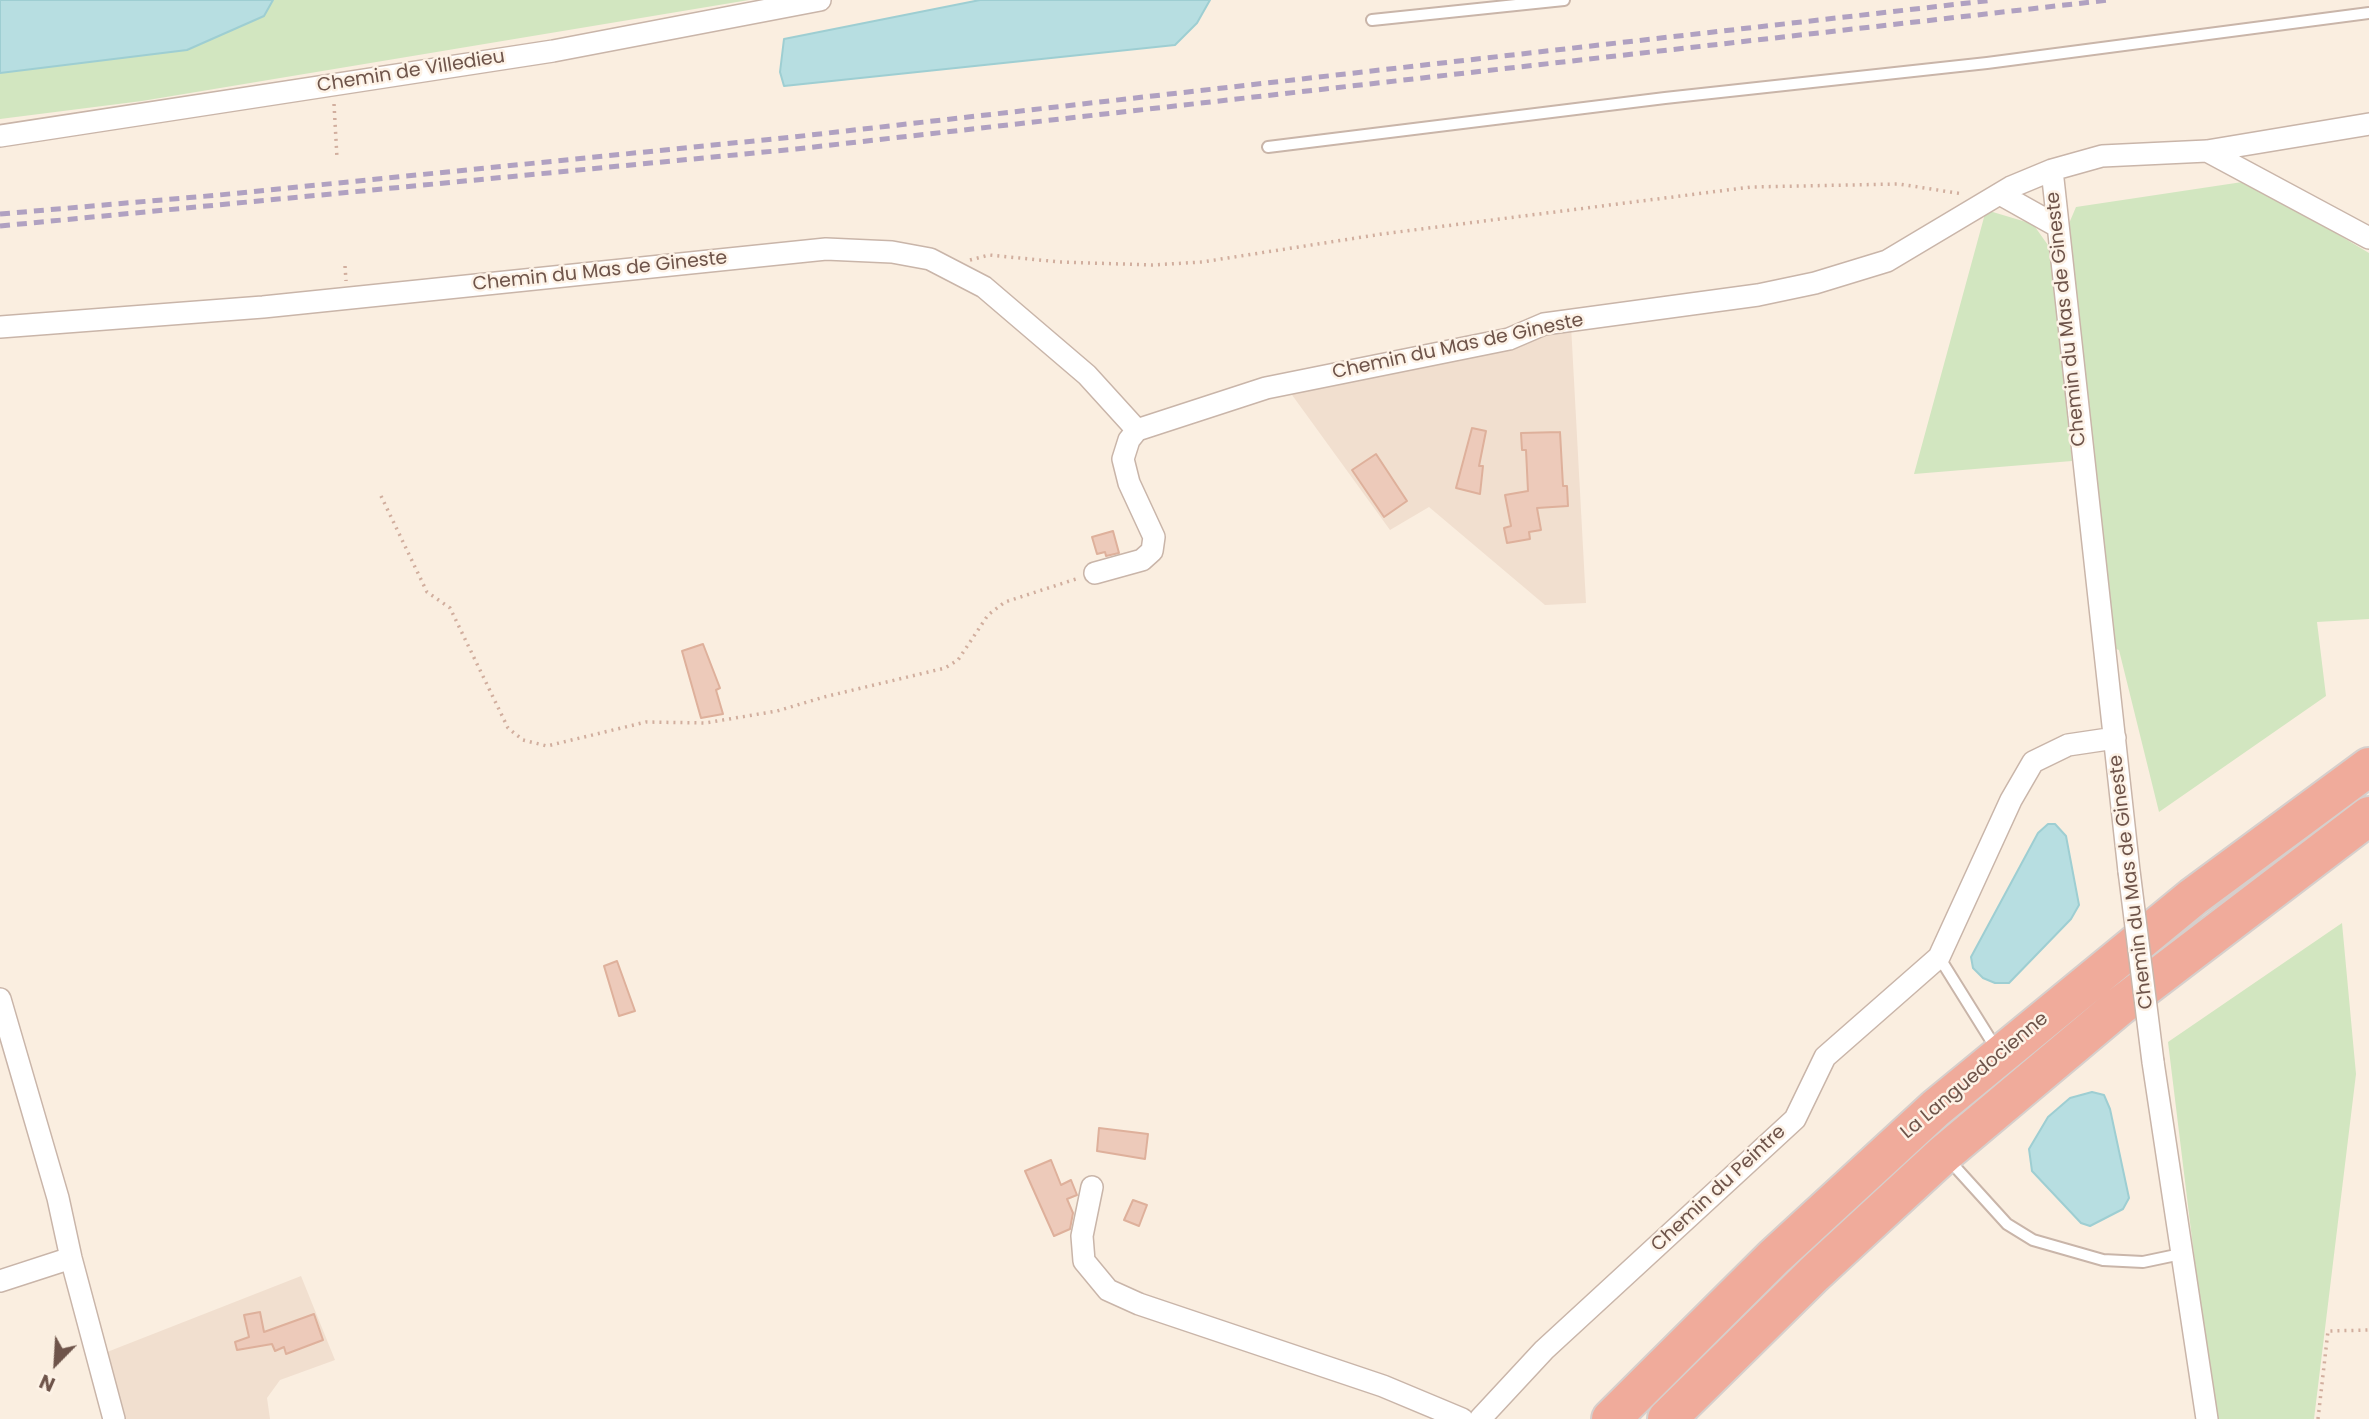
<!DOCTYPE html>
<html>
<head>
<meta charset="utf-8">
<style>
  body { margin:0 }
  #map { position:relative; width:2369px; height:1419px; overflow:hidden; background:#faeee0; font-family:Poppins,sans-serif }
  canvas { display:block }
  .north { position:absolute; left:21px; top:1328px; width:70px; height:70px; -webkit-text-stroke:5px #fdf2e6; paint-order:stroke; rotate:204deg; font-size:19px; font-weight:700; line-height:28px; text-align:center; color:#6e544a }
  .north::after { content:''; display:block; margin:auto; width:24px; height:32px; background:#6e544a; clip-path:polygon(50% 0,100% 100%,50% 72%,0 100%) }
</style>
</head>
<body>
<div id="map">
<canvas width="2369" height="1419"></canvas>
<div class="north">N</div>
</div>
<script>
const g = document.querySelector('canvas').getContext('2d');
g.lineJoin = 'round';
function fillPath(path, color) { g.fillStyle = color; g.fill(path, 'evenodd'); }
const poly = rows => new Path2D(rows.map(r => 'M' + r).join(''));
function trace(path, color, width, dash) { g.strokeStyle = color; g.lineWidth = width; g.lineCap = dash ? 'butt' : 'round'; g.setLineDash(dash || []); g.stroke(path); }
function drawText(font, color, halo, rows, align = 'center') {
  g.font = font + ' Poppins,sans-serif'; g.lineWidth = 5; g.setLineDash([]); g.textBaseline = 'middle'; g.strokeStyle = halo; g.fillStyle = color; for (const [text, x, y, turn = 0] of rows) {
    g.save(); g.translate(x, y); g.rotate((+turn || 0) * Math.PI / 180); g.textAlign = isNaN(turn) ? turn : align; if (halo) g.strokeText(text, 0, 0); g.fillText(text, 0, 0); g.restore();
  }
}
fillPath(poly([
  [1571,325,1586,603,1545,605,1429,507,1390,530,1287,388],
  [301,1276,335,1360,280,1380,267,1398,270,1419,118,1419,102,1354]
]), '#f1dfcf');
fillPath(poly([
  [273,0,749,0,142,101,0,119,0,73,187,50,264,16],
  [2249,181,2369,253,2369,619,2317,622,2326,696,2159,812,2119,650,2107,646,2059,247,2076,207],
  [1986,210,2033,224,2050,248,2072,461,1914,474],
  [2342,923,2356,1074,2314,1419,2214,1419,2168,1042]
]), '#d2e6c0');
const water = poly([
  [0,0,273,0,264,16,187,50,0,73,0,0],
  [980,0,1210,0,1197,23,1175,45,784,86,780,72,784,39,980,0],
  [2048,824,2055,824,2066,836,2079,905,2071,919,2009,983,1995,983,1983,978,1973,968,1971,957,2038,833,2048,824],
  [2092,1092,2104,1095,2110,1109,2129,1198,2123,1209,2090,1226,2081,1223,2032,1171,2029,1149,2048,1117,2070,1098,2092,1092]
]);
fillPath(water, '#b7dee1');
trace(water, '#9eced2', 2);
const building = poly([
  [1472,428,1486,431,1479,466,1483,466,1480,494,1456,488,1472,428],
  [1560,432,1563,486,1567,486,1568,506,1537,508,1541,530,1529,532,1530,539,1507,543,1504,528,1511,526,1505,495,1528,491,1526,450,1522,450,1521,433,1560,432],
  [1376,454,1407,501,1384,517,1352,470,1376,454],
  [1113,531,1119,553,1106,556,1105,552,1097,554,1092,537,1113,531],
  [703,644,720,688,716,690,723,714,701,718,682,651,703,644],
  [617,961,635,1011,619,1016,604,966,617,961],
  [1099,1128,1148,1134,1145,1159,1097,1151,1099,1128],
  [1051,1160,1061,1185,1071,1180,1077,1195,1067,1199,1073,1213,1070,1229,1054,1236,1025,1171,1051,1160],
  [1133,1200,1147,1205,1139,1226,1124,1220,1133,1200],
  [260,1312,264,1332,314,1314,323,1340,286,1354,284,1347,275,1351,272,1344,237,1350,235,1342,249,1337,244,1315,260,1312]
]);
fillPath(building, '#edcaba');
trace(building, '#deb09b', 2);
const service = poly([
  [1372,20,1564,0],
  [1268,147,1665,98,1987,63,2369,13],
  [1939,957,1997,1050],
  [1948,1159,2007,1224,2033,1240,2103,1260,2143,1262,2181,1254]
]);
const minor = poly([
  [0,136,553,51,820,0],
  [2207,151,2369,238],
  [2052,170,2129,871],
  [2000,194,2057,226],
  [0,327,263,307,826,249,892,252,930,259,984,287,1087,375,1137,430],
  [1095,573,1142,560,1152,551,1154,537,1129,483,1123,459,1129,440,1137,430,1266,388,1509,339,1544,324,1758,295,1815,283,1887,261,2011,187,2052,170,2102,156,2207,151,2369,124],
  [0,999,58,1198,71,1258,114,1419],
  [2153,1062,2207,1419],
  [1092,1187,1082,1236,1084,1261,1108,1290,1139,1304,1383,1386,1462,1419],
  [0,1281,71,1258],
  [1480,1419,1544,1350,1795,1119,1825,1057,1939,957,2011,800,2033,762,2068,745,2115,738]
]);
const motorway = poly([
  [1611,1419,1774,1257,1936,1108,2193,897,2369,767],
  [1667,1419,1814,1274,1944,1154,2120,1006,2369,816]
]);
trace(service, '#c9b5a9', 14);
trace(minor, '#c9b5a9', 24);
trace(motorway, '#d6cfcc', 42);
trace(poly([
  [334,104,337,158],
  [970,260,989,255,1060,262,1152,265,1202,262,1382,234,1751,187,1899,184,1963,194],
  [345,266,346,281],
  [381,496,427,592,450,608,508,728,523,740,547,746,646,722,705,723,777,711,824,697,945,668,958,660,988,615,1005,602,1076,579],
  [2318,1419,2328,1331,2369,1330]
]), '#d1ae9e', 3.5, [2, 5]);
trace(service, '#fff', 10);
trace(minor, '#fff', 21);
trace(motorway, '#f0ab9b', 38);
trace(poly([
  [0,214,219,195,793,137,1994,0],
  [0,226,796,149,2109,0]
]), '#b0a1c1', 5, [10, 7]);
const minorBridge = poly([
  [2129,871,2153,1062]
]);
trace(minorBridge, '#c9b5a9', 24, []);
trace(minorBridge, '#fff', 21);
drawText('19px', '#6e544a', '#fdf2e6', [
  ["Chemin de Villedieu",411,72,-9],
  ["Chemin du Mas de Gineste",600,272,-6],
  ["Chemin du Mas de Gineste",2067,319,-96],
  ["Chemin du Mas de Gineste",1458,347,-12],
  ["Chemin du Mas de Gineste",2132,882,-97],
  ["La Languedocienne",1975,1076,-40],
  ["Chemin du Peintre",1719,1189,-43]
]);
</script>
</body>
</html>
